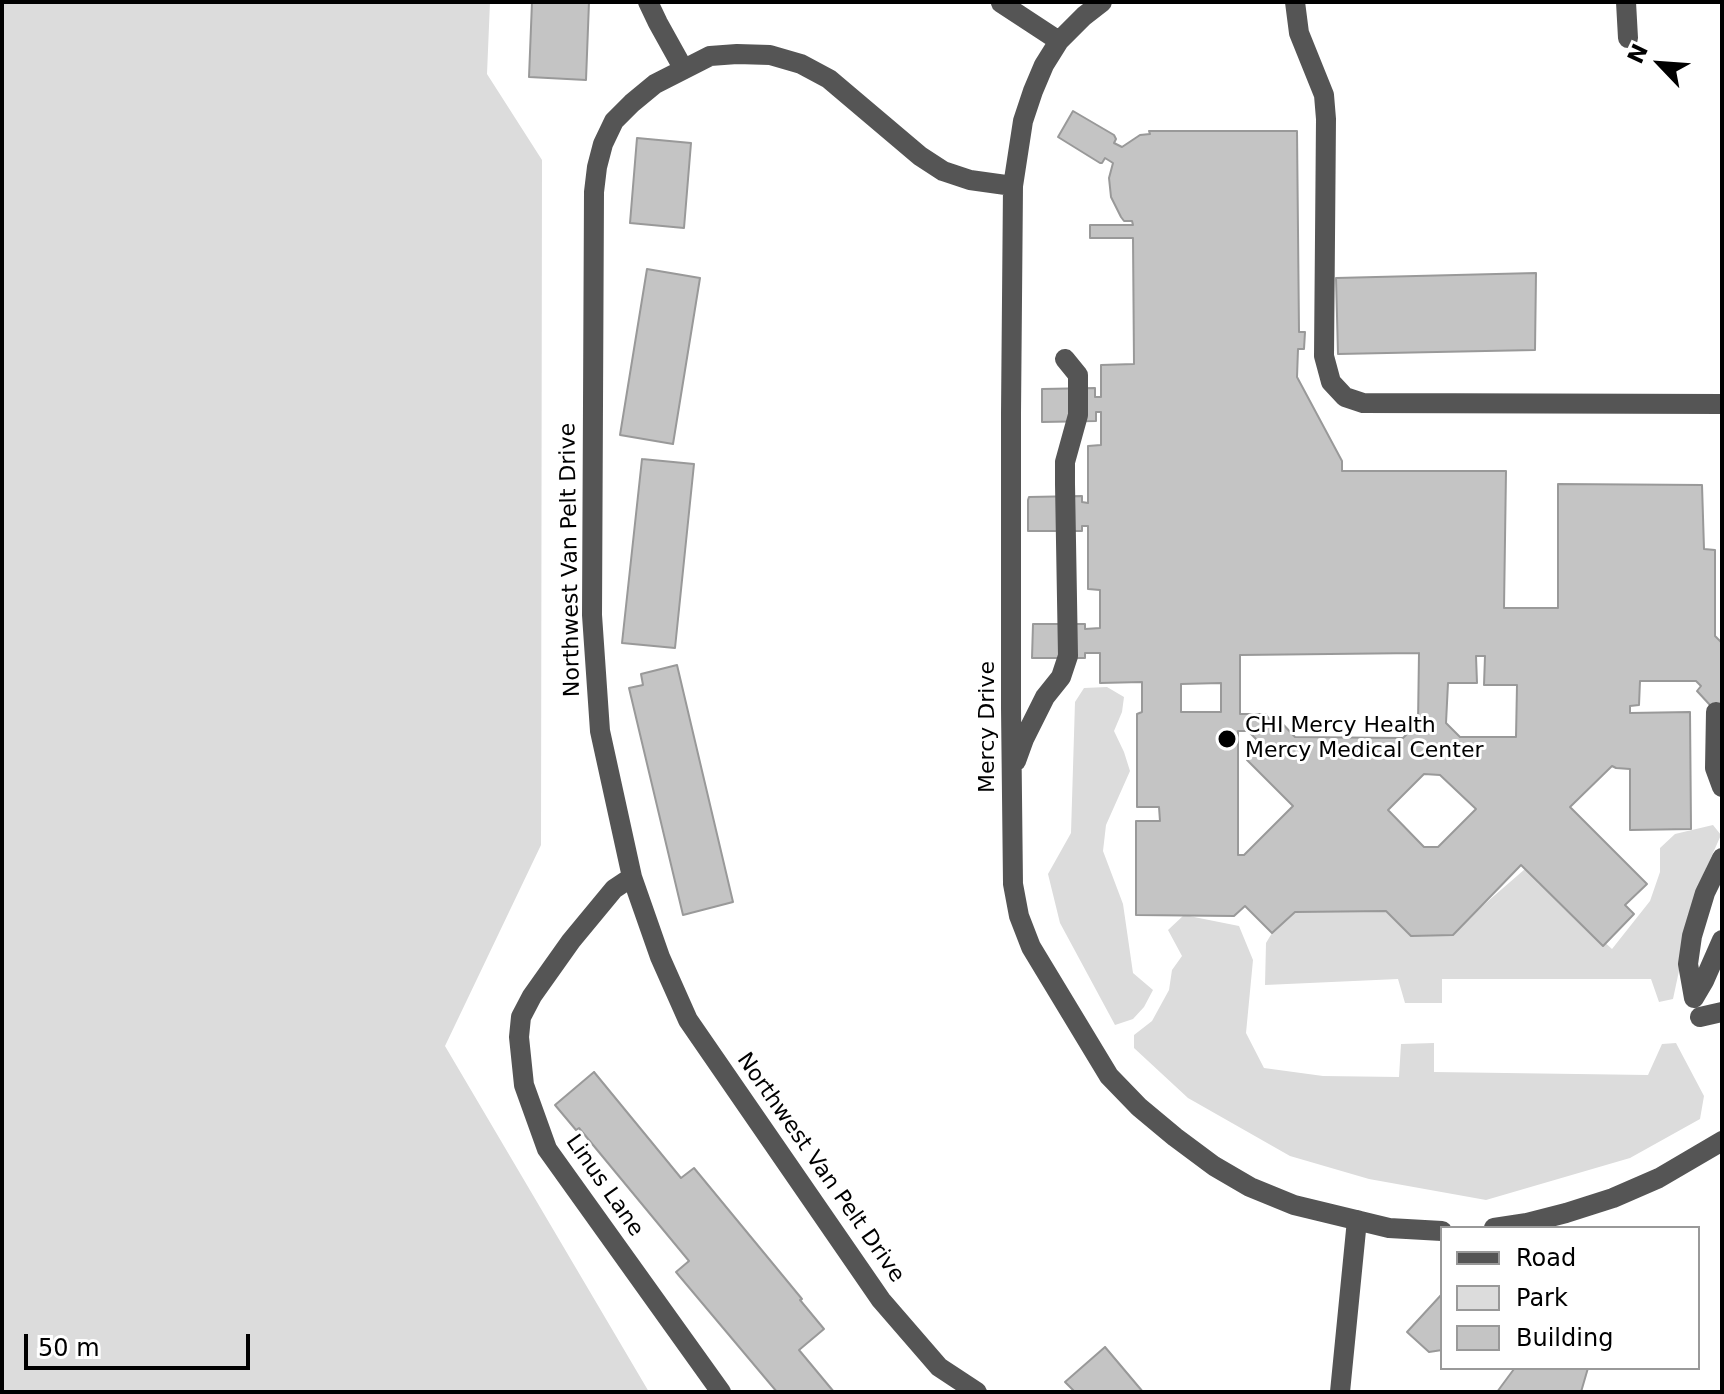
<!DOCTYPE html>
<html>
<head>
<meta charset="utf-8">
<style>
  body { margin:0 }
  #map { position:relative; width:1724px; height:1394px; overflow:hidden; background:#fff; font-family:"DejaVu Sans",sans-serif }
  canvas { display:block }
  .frame { position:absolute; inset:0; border:4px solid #000; pointer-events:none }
  .legend { position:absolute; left:1440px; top:1226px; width:260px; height:144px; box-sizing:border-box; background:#fff; border:2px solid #999; margin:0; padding:10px 14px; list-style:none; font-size:24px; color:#000 }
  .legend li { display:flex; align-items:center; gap:16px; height:40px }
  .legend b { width:40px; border:2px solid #999 }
  .north { position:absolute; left:1620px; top:24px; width:80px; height:80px; -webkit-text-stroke:6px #fff; paint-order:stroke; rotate:295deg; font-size:22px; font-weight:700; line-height:32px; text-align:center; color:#000 }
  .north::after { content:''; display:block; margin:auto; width:28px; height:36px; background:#000; clip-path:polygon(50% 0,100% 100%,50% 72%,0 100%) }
  .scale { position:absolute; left:24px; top:1334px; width:226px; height:36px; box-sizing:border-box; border:4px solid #000; border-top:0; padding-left:10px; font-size:24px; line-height:28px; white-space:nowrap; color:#000; -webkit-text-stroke:6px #fff; paint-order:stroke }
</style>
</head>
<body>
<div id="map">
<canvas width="1724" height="1394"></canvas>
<div class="frame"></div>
<ul class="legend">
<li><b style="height:10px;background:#555"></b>Road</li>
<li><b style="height:22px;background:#dcdcdc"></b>Park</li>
<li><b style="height:22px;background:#c4c4c4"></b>Building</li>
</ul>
<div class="north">N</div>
<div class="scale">50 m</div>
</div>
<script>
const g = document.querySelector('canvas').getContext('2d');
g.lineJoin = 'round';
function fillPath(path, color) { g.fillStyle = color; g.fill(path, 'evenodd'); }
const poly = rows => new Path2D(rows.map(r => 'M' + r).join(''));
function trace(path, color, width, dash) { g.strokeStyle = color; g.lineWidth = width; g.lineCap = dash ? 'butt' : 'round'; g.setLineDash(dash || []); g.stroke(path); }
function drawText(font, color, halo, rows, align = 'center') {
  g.font = font + ' "DejaVu Sans",sans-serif'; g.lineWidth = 6; g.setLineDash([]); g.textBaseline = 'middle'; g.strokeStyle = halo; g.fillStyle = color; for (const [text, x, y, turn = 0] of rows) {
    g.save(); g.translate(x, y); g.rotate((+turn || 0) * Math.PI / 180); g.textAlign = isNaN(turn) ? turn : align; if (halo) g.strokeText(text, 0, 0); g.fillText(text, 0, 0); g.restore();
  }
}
fillPath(poly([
  [2,2,490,2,487,74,542,160,541,845,445,1046,649,1392,2,1392],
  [1107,687,1124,697,1122,712,1114,731,1124,752,1130,771,1106,825,1103,851,1123,904,1133,973,1153,990,1144,1007,1133,1019,1115,1025,1060,923,1048,874,1071,833,1075,702,1084,688],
  [1713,825,1721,835,1696,891,1673,999,1659,1002,1651,979,1442,979,1442,1003,1405,1003,1398,979,1265,985,1266,943,1272,933,1295,912,1386,911,1411,936,1449,935,1525,869,1612,949,1650,901,1660,872,1660,848,1675,834],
  [1184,915,1239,926,1253,960,1246,1033,1264,1068,1323,1076,1399,1077,1401,1044,1434,1043,1434,1072,1648,1075,1662,1044,1676,1043,1704,1096,1700,1119,1630,1158,1486,1200,1369,1179,1290,1156,1188,1098,1134,1048,1134,1035,1152,1021,1169,990,1172,970,1182,956,1168,930]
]), '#dcdcdc');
const building = poly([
  [532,2,589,2,586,80,529,77,532,2],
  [1073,111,1114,135,1116,139,1114,143,1122,147,1140,135,1150,134,1149,131,1297,131,1299,332,1305,332,1304,349,1298,349,1297,377,1342,461,1342,471,1506,471,1504,608,1558,608,1558,484,1702,485,1704,549,1715,550,1715,636,1722,643,1722,718,1697,691,1701,686,1696,681,1640,681,1639,705,1630,706,1630,713,1690,712,1691,829,1630,830,1630,769,1616,768,1612,766,1570,807,1647,884,1625,905,1634,914,1603,946,1521,865,1453,935,1411,936,1386,911,1295,912,1272,933,1245,906,1234,916,1136,915,1136,821,1160,821,1159,807,1137,807,1137,714,1142,712,1142,682,1100,683,1100,653,1085,653,1085,658,1032,658,1033,624,1085,624,1085,629,1100,628,1100,590,1088,589,1088,526,1082,526,1082,531,1028,531,1028,500,1029,497,1082,496,1082,502,1088,503,1088,446,1101,445,1101,412,1096,412,1096,421,1042,422,1042,389,1095,388,1095,397,1101,397,1101,365,1134,364,1133,238,1090,238,1090,225,1133,225,1132,221,1124,221,1121,217,1111,197,1109,178,1113,163,1105,158,1102,163,1100,163,1058,137,1073,111],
  [1419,653,1418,723,1403,738,1295,737,1277,718,1273,723,1265,714,1240,714,1240,655,1419,653],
  [1476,656,1485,656,1484,685,1517,685,1516,737,1460,737,1446,723,1448,683,1477,683,1476,656],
  [1221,683,1221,712,1181,712,1181,684,1221,683],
  [1238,731,1248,731,1263,746,1247,760,1293,806,1244,855,1238,855,1238,731],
  [1424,774,1440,775,1476,809,1438,847,1424,847,1388,810,1424,774],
  [637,138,691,143,684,228,630,223,637,138],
  [647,269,700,278,673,444,620,435,647,269],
  [1536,273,1535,350,1338,354,1336,278,1536,273],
  [642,459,694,464,675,648,622,643,642,459],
  [677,665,733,902,683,915,629,688,643,685,641,674,677,665],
  [594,1072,681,1178,694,1168,802,1299,800,1300,824,1329,799,1350,834,1392,777,1392,676,1272,689,1261,579,1128,576,1130,555,1105,594,1072],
  [1442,1294,1442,1350,1429,1352,1407,1332,1442,1294],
  [1105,1347,1143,1392,1075,1392,1065,1382,1105,1347],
  [1513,1368,1588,1368,1581,1392,1497,1392,1514,1369,1513,1368]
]);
fillPath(building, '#c4c4c4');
trace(building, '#999', 2);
trace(poly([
  [648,2,658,23,683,68],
  [1102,2,1084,16,1059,41,1044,65,1033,91,1023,121,1013,186,1011,413,1011,708,1013,884,1019,916,1031,947,1109,1076,1139,1107,1175,1137,1214,1166,1250,1187,1294,1205,1389,1228,1442,1231],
  [1295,2,1299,33,1324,95,1326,119,1324,356,1331,382,1345,397,1363,403,1722,404],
  [1626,2,1628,38],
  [1001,3,1059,41],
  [1716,712,1715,768,1722,787],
  [1016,761,1024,739,1045,697,1061,677,1068,656,1065,484,1065,462,1078,415,1078,375,1065,359],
  [632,877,614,889,571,941,532,996,521,1017,519,1037,524,1085,547,1149,721,1392],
  [1694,998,1688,964,1692,936,1705,893,1722,858],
  [1694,998,1704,981,1722,940],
  [1700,1017,1722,1012],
  [1494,1228,1527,1223,1566,1213,1613,1198,1659,1178,1722,1141],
  [977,1392,939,1367,881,1300,688,1020,660,957,632,877,600,731,592,615,594,192,597,167,603,144,614,121,632,103,655,84,710,56,737,54,770,55,801,64,829,79,920,156,943,171,970,180,1013,186],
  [1340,1392,1357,1220]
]), '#555', 20);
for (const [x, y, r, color] of [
  [1227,739,10,"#000"]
]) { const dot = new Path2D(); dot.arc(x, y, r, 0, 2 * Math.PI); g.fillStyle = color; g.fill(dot); trace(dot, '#fff', 3); }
drawText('22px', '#000', '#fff', [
  ["Northwest Van Pelt Drive",571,560,-91],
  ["Mercy Drive",988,727,-90],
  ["Northwest Van Pelt Drive",820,1168,55],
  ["Linus Lane",604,1186,55]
]);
drawText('22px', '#000', '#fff', [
  ["CHI Mercy Health",1245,726],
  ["Mercy Medical Center",1245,751]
], 'left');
</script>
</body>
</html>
